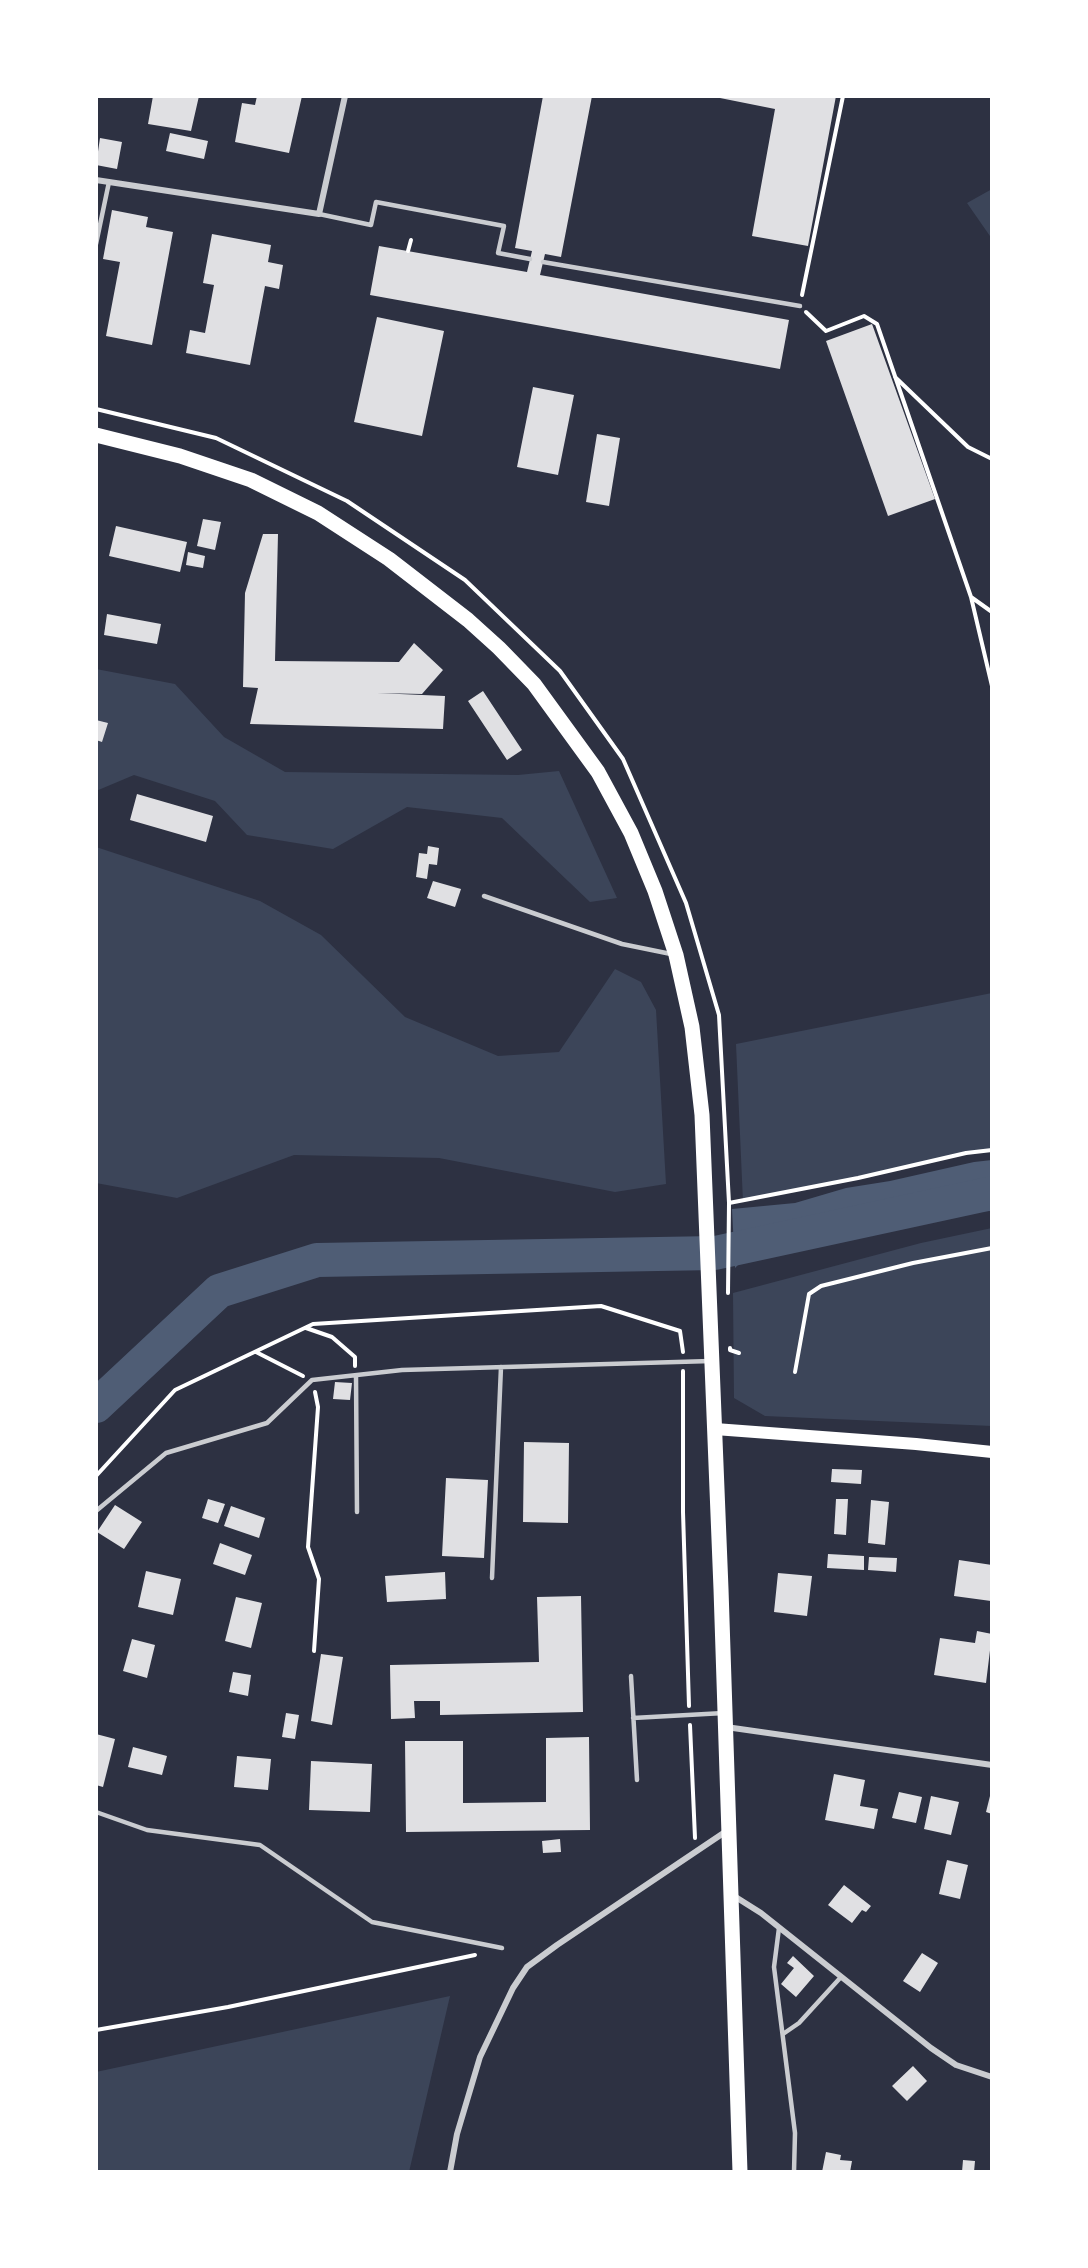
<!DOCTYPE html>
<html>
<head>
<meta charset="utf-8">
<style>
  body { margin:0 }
  #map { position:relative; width:1088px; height:2268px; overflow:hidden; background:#2d3142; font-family:Barlow,sans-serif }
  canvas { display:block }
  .frame { position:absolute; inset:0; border:98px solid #fff; pointer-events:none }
</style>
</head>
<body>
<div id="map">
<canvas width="1088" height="2268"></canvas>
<div class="frame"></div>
</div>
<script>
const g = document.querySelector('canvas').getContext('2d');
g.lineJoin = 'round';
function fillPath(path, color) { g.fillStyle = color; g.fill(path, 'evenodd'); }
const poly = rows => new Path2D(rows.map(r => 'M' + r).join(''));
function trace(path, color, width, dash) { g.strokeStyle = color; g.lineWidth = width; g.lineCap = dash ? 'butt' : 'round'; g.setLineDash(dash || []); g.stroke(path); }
fillPath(poly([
  [992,189,992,239,967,203],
  [96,669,175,684,224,737,285,772,518,775,559,771,617,898,590,902,502,818,407,807,333,849,247,835,215,801,134,775,96,791],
  [96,847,260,901,321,935,405,1017,498,1056,559,1052,615,969,641,982,656,1010,666,1184,615,1192,439,1158,294,1155,177,1198,96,1183],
  [992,993,992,1149,743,1202,736,1044],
  [992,1228,992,1426,765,1416,734,1398,733,1293,921,1243],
  [450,1996,409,2172,96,2172,96,2072]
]), '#3c4559');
fillPath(poly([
  [992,1160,992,1211,830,1215,761,1241,735,1268,732,1209,795,1203,846,1188,890,1181,974,1162]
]), '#4f5d75');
trace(poly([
  [96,1406,219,1291,317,1260,715,1253,992,1193]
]), '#4f5d75', 34);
fillPath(poly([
  [153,96,199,96,191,131,148,124],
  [257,96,302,96,289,153,235,142,242,103,255,105],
  [543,96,592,96,561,257,545,254,540,275,789,320,780,369,370,295,379,246,527,272,532,251,515,248],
  [710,96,836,96,808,246,752,236,775,109],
  [170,133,208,141,204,159,166,151],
  [100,138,122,142,117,169,96,165],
  [112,210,148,217,146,227,173,232,152,345,106,336,120,262,103,259],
  [212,234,271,245,268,262,283,265,279,289,265,286,250,365,186,353,190,330,205,333,214,285,203,283],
  [377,317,444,331,422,436,354,422],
  [872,324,935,499,888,516,826,341],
  [533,387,574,395,558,475,517,467],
  [597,434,620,438,609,506,586,502],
  [203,519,221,522,215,550,197,546],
  [116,526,187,542,180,572,109,556],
  [263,534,278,534,275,661,399,662,414,643,443,670,422,694,377,693,445,696,443,729,250,724,258,688,243,687,245,593],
  [188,552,205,556,203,568,186,565],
  [107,614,161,624,157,644,104,635],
  [483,691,522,750,507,760,468,701],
  [96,720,108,723,102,742,96,740],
  [137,794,213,816,206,842,130,820],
  [428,846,439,848,437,865,429,864,427,879,416,877,419,853,427,854],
  [433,881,461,889,455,907,427,898],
  [335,1382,352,1383,350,1400,333,1399],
  [524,1442,569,1443,568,1523,523,1522],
  [832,1469,862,1470,861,1484,831,1482],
  [446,1478,488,1480,484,1558,442,1556],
  [208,1499,225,1504,218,1523,202,1518],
  [836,1499,848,1499,846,1535,834,1534],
  [871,1500,889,1502,885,1545,868,1543],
  [115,1505,142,1522,124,1549,97,1532],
  [231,1506,265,1518,259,1538,224,1526],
  [220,1543,252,1555,245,1575,213,1564],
  [828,1554,864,1556,864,1570,827,1568],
  [869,1557,897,1558,896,1572,868,1570],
  [959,1560,992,1565,991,1601,954,1596],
  [146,1571,181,1579,173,1615,138,1607],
  [445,1572,446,1599,387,1602,385,1576],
  [778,1573,812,1576,807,1616,774,1612],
  [581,1596,583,1712,440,1715,440,1701,414,1701,415,1718,391,1719,390,1665,539,1662,537,1597],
  [236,1597,262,1603,251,1648,225,1641],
  [977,1631,992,1634,986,1683,934,1675,940,1638,975,1643],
  [132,1639,155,1645,147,1678,123,1671],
  [321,1654,343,1657,332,1725,311,1721],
  [233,1672,251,1675,248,1696,229,1692],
  [286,1713,299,1715,295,1739,282,1737],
  [96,1734,115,1739,103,1787,96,1785],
  [589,1737,590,1830,406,1832,405,1741,463,1741,463,1803,546,1802,546,1738],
  [133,1747,167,1756,162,1775,128,1767],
  [237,1756,271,1759,268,1790,234,1787],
  [311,1761,372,1764,370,1812,309,1810],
  [834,1774,865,1780,860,1806,878,1809,874,1829,825,1820],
  [899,1792,922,1797,916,1823,892,1818],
  [991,1792,992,1792,992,1814,986,1812],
  [931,1796,959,1802,951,1835,924,1829],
  [560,1839,561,1852,543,1853,542,1841],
  [947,1860,968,1865,960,1899,939,1894],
  [844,1885,871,1906,866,1912,862,1910,852,1923,828,1905],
  [922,1953,938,1963,920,1992,903,1981],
  [793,1956,814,1976,796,1997,781,1984,794,1968,787,1963],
  [913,2066,927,2081,907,2101,892,2086],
  [826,2152,841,2155,840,2160,852,2161,850,2172,822,2172],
  [963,2160,975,2161,974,2172,962,2172]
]), '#e0e0e3');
trace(poly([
  [408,251,411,240],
  [802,295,843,96],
  [806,312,826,331,864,316,877,324,971,597,992,612],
  [895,377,968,447,992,459],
  [96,409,216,438,347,501,465,580,560,671,623,759,686,903,719,1015,729,1203,858,1178,966,1153,992,1150],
  [971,597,992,686],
  [728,1293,729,1203],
  [306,1328,332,1337,355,1357,355,1366],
  [730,1348,730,1350,739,1353],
  [256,1352,303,1376],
  [683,1371,683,1512,689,1706],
  [795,1372,809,1294,821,1286,913,1263,992,1248],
  [96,1476,175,1390,313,1324,601,1306,680,1331,683,1352],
  [314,1651,319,1579,308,1547,318,1407,315,1392],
  [690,1725,695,1838],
  [96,2030,228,2007,475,1955]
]), '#fff', 4);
trace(poly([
  [319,214,371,225,376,202,504,226,498,253,530,259],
  [96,244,109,182],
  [543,262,800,306],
  [484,896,622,944,671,954],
  [356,1376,357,1512],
  [96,1511,166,1453,267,1423,312,1380,402,1370,711,1361],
  [492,1578,501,1367],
  [631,1676,637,1780],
  [633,1718,724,1713],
  [96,1812,147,1830,260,1845,372,1922,502,1948],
  [779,1928,774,1967,795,2133,794,2172],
  [783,2034,799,2023,841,1977]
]), '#caccd0', 4.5);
trace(poly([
  [96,180,319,214,345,96],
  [726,1727,992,1765],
  [734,1896,761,1913,931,2048,956,2065,992,2077],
  [450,2172,457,2134,480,2057,513,1988,527,1967,557,1945,728,1830]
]), '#caccd0', 6);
trace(poly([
  [715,1429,916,1444,992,1452]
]), '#fff', 12);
trace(poly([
  [96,435,180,456,251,480,318,513,389,559,468,620,499,648,534,684,598,772,631,833,655,891,676,955,692,1027,702,1115,721,1589,740,2172]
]), '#fff', 15);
</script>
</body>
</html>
